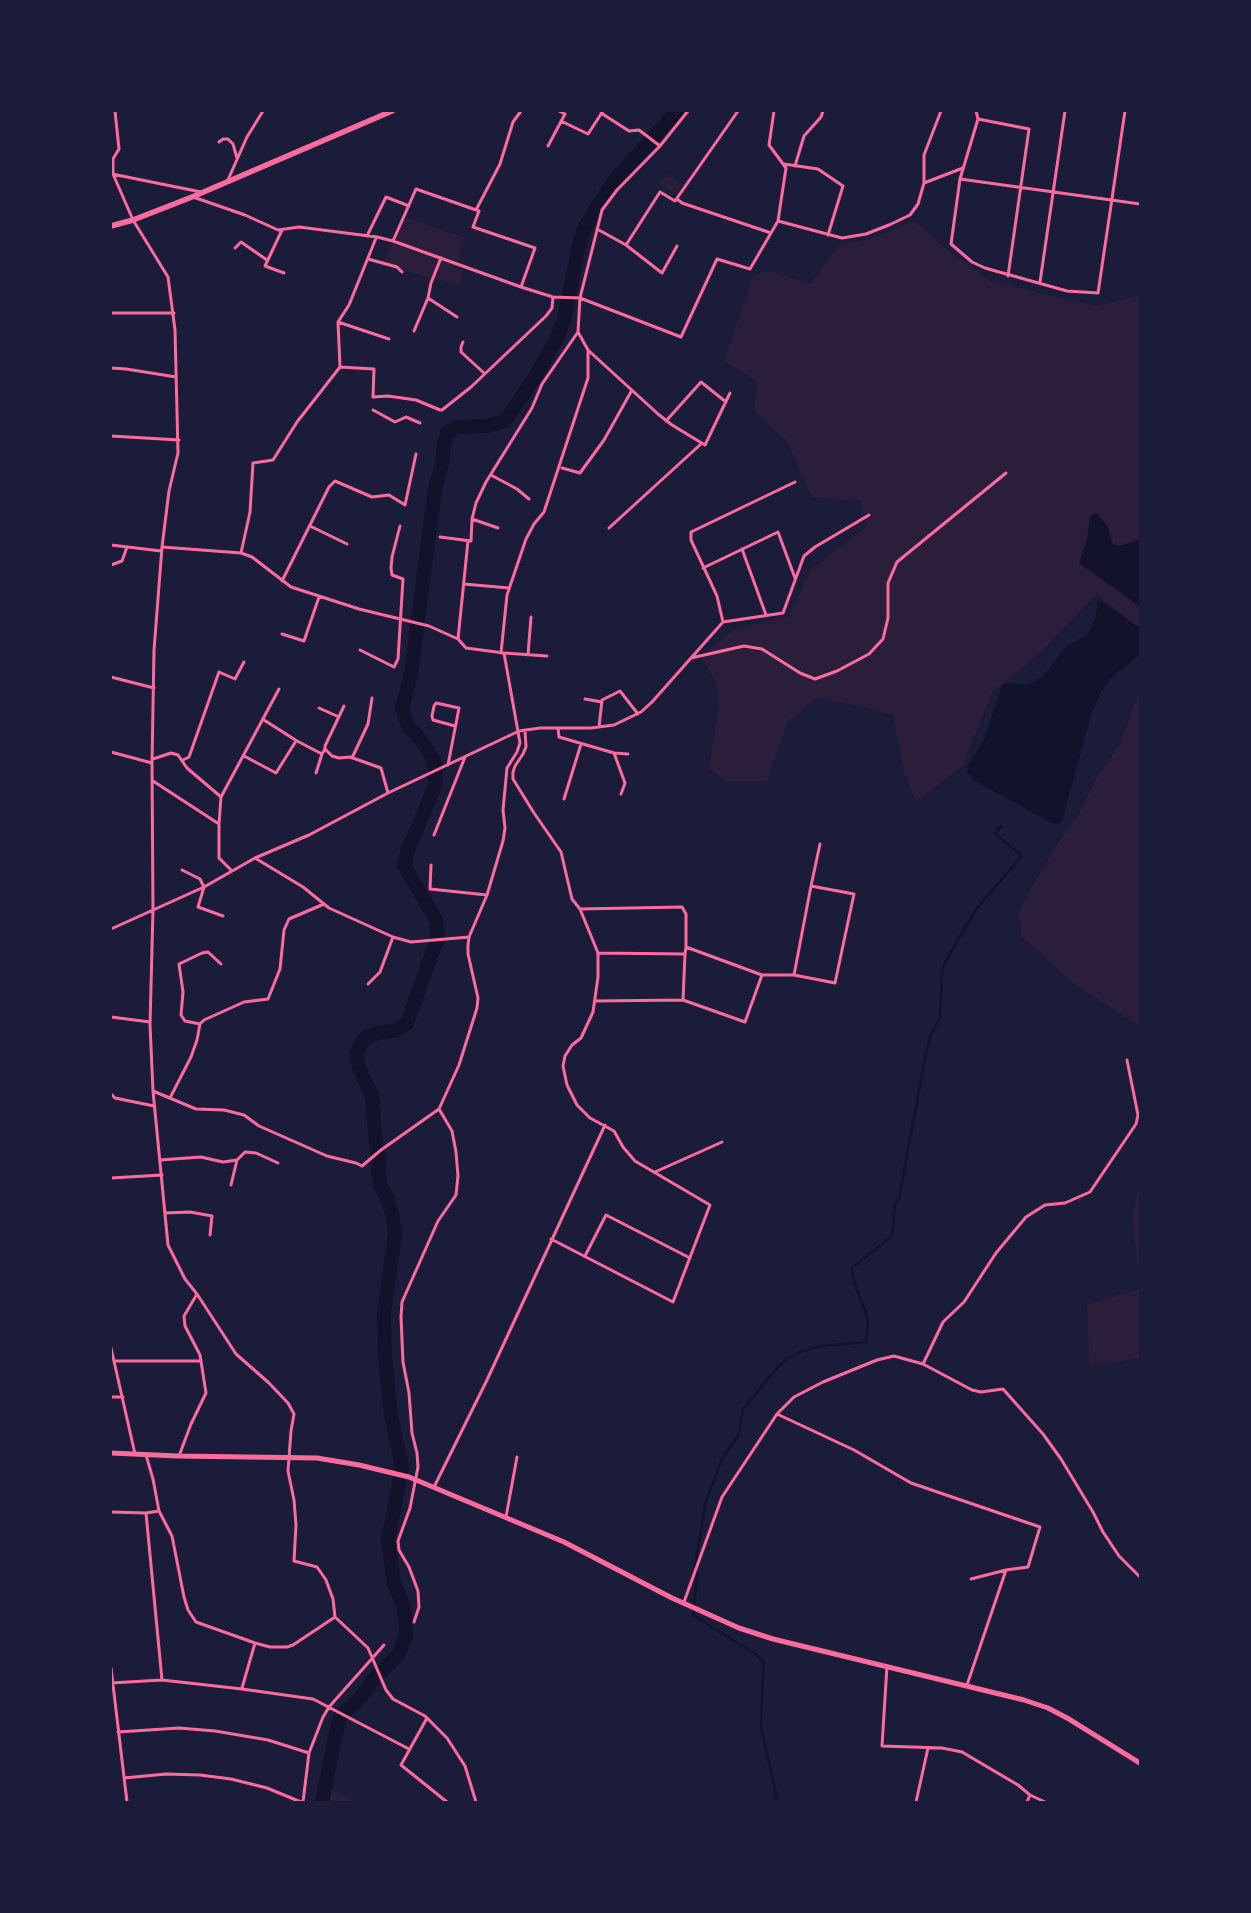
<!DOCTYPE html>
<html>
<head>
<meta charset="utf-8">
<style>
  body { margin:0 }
  #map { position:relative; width:1251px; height:1913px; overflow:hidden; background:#1b1b3a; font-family:"Work Sans",sans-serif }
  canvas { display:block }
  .frame { position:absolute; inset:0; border:112px solid #1b1b3a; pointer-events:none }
</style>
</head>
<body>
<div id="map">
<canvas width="1251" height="1913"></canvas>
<div class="frame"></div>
</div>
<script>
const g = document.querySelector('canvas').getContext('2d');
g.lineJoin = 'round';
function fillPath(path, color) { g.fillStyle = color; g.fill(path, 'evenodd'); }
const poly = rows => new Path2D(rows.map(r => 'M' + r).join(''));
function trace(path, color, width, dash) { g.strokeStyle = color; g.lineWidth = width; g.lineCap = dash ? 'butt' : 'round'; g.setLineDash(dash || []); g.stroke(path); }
fillPath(poly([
  [666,174,682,184,676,194,659,184],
  [406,217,465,238,455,268,463,271,459,285,381,265],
  [915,221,944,247,990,281,1095,306,1140,295,1140,630,1097,594,1043,650,992,693,962,766,916,802,905,775,893,715,860,706,816,698,787,723,767,781,725,781,709,768,719,707,716,683,701,657,735,629,789,616,811,570,868,525,860,501,812,497,786,440,754,411,757,381,724,361,753,276,768,271,811,284,839,245,869,239],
  [1140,690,1140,1026,1077,986,1021,936,1019,910,1054,849,1078,815,1097,778,1120,744],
  [1140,1180,1140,1281,1132,1219],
  [1140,1289,1140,1358,1089,1366,1087,1304],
  [331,1789,355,1802,329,1802]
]), '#2a1e3b');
fillPath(poly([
  [1096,513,1107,525,1113,544,1119,546,1140,539,1140,607,1079,563,1087,540,1090,516],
  [1098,601,1102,602,1140,628,1140,654,1112,677,1101,691,1091,715,1062,821,1060,824,1052,823,975,781,967,772,968,765,984,739,1002,686,1006,683,1024,685,1036,681,1049,670,1063,649,1087,635,1095,619],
  [750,1650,755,1652,765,1661,762,1726,779,1802,776,1802,760,1726,762,1662]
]), '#12122b');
trace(poly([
  [752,1652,693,1615,697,1577,695,1566,706,1501,722,1459,738,1436,743,1409,778,1367,788,1358,802,1351,821,1346,866,1342,868,1319,853,1279,852,1268,892,1236,895,1204,899,1198,926,1053,930,1037,940,1018,942,972,945,962,977,908,1022,856,995,834,1001,826]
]), '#12122b', 2.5);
trace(poly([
  [322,1802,339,1718,360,1698,373,1680,399,1654,406,1636,405,1616,402,1603,394,1583,388,1541,402,1467,391,1415,385,1356,384,1313,395,1234,392,1214,387,1197,381,1187,378,1170,379,1160,376,1144,372,1096,359,1067,357,1054,361,1043,368,1036,378,1033,397,1030,407,1023,438,937,436,920,404,865,408,850,435,786,436,771,433,759,428,750,415,733,408,727,402,708,411,674,435,489,443,460,443,448,447,433,457,427,488,426,506,420,535,377,557,338,564,320,578,250,583,231,593,213,613,182,677,111]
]), '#12122b', 14);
trace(poly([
  [115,111,119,149,113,159,113,174,133,220,168,277,175,330,178,453,169,491,162,547,154,650,152,763,153,910,150,1025,153,1091,168,1245,185,1279,197,1294,236,1354,269,1383,288,1403,294,1414,291,1431,288,1471,294,1500,296,1525,294,1561,317,1567,326,1580,333,1599,335,1617,368,1648,386,1690,393,1699,425,1716,447,1738,465,1766,476,1802],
  [976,111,978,119,960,179,951,244,972,262,985,268,1067,291,1098,293,1125,111],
  [601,113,629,131,639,130,660,146],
  [978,119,1029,129,1008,276],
  [561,121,588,134,603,111],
  [219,142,223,139,228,139,233,144,237,158],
  [548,146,565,114,559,111],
  [784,164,818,169,843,186,828,235],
  [795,166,804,136,821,117,823,111],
  [112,174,201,192],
  [960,179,1140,204],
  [227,182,247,137,263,111],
  [924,183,924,155,941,111],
  [193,197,245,215,278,230,299,227,377,237,393,241,521,287,553,297,580,298,681,337,717,259,750,269,778,221,786,168,769,145,774,111],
  [677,199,682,203,771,233],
  [476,210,500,164,513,122,521,111],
  [778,221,842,238,866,234,889,225,910,215,918,204,924,183,963,168],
  [597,229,626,245,660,192,675,201,738,111],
  [282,230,265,266,284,273],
  [367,236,386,197,409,206],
  [393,241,416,189,479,211,473,227,535,248,521,287],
  [626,245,662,273,677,246],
  [235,248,241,242,267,260],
  [441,258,431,283,428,298,457,317],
  [368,259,397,267,402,272],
  [1040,282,1065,111],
  [111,313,174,313],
  [338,322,389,339],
  [414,331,428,298],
  [463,342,461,347,461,352,484,373],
  [589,351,658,414,672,425,705,445,730,393],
  [340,367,374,369,373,397,388,396,416,400,440,410,442,410,471,387,546,316,552,308,553,297],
  [111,368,126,369,176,377],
  [373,410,395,422,406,417,420,423],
  [666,421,701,382,726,402],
  [111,436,179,440],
  [562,468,580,473,604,440,632,390],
  [491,475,517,489,529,499],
  [472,519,498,528],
  [310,526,347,544],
  [609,528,702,443],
  [440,537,471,541,472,519,476,503,486,482,532,408,542,384,578,332,580,298,602,210,617,190,660,146,688,111],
  [111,545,161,551],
  [162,547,241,553,252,557,291,587,359,609,429,626,458,639,466,648,504,653,547,656],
  [742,549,766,615],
  [241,553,250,512,253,463,273,460,297,422,340,367,338,322,349,305,376,238],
  [111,565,122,561,127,547],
  [703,568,778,532,795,578],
  [282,581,329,487,335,481,372,497,389,495,405,505,416,454],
  [464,584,509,588],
  [723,622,717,596,691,540,691,532,795,482],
  [282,634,304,641,319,597],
  [458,639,468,541],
  [360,650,394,667,398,659,403,579,392,575,391,568,392,557,400,526],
  [501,653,507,595,526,539,534,524,544,512,588,378,588,350,578,332],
  [528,655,531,617],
  [691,658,744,646,762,649,800,673,815,679,837,671,869,654,883,639,888,618,888,583,897,562,1006,473],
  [111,677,154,688],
  [585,699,602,702],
  [344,706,325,746,325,749,332,756,339,758,350,757,381,768,388,793],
  [319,708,339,717],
  [264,720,297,741,322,754],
  [599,727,602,700,620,691,638,714],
  [558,728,559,737,614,753,628,754],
  [525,730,526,747,523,754,515,766,513,772,513,779,534,813,561,852,572,899,580,909,598,953,598,977,593,1012,581,1038,572,1045,565,1056,563,1066,567,1085,577,1105,590,1118,614,1131,623,1147,635,1161,710,1205,673,1302,551,1239],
  [111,752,152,763],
  [614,753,625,783,621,794],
  [244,756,276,773,296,741],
  [352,758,368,724,372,698],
  [153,759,171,753,178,755,187,768,221,797],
  [183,760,189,757,219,672,235,679,244,662],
  [448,765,459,708,436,703,434,706,432,716,433,720,455,726],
  [316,773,322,754,325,749],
  [153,781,219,824],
  [564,799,581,744],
  [434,835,465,757],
  [255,858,303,887,329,908,393,937,411,942,469,937],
  [431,865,430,889,487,895],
  [182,870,200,879,204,887,198,907,223,916],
  [232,871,219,858,219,824,221,797,279,689],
  [811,886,854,894,835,983,794,975,811,886],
  [811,886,820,844],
  [580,909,682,907,686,914,686,947,762,975,794,975],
  [111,929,204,887,255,858,309,835,388,793,519,731,540,728,591,728,614,725,641,712,652,702,723,622,783,613,804,556,815,547,869,515],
  [598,953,685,954,686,947],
  [368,984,380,972,393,937],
  [683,1000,685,954],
  [595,1001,683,1000,745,1022,762,975],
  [111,1017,150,1022],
  [200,1024,185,1021,181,1015,183,992,179,964,202,953,208,952,221,964],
  [153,1091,196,1109,224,1110,244,1115,259,1126,327,1156,356,1163,362,1166,381,1150,439,1109,459,1065,477,1008,478,998,468,954,468,945,469,937,487,895,503,841,505,828,503,810,507,768,517,752,520,743,504,653],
  [111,1094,115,1098,154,1106],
  [170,1098,191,1057,197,1040,200,1024,204,1020,244,1002,268,999,280,969,284,930,289,919,324,904],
  [160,1160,201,1157,223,1162,237,1160,231,1185],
  [237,1160,245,1152,256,1153,278,1163],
  [655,1172,722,1142],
  [111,1178,162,1175],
  [165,1213,190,1212,212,1216,210,1235],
  [585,1256,606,1215,690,1258],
  [111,1348,135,1454],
  [114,1361,201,1361],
  [923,1364,943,1322,964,1302,996,1253,1026,1217,1045,1205,1065,1203,1090,1192,1136,1124,1138,1115,1127,1060],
  [111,1397,123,1397],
  [777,1414,854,1450,911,1483,1040,1527,1028,1567,1006,1570,967,1685],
  [146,1455,153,1479,159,1511,172,1536,184,1597,188,1610,196,1622,255,1643,270,1647,287,1647,293,1645,335,1617],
  [179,1456,191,1424,206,1393,200,1355,185,1326,184,1316,197,1294],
  [434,1487,487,1380,605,1125],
  [111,1512,146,1513,159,1511],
  [146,1513,162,1680],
  [506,1517,517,1457],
  [971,1579,1006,1570],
  [684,1602,722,1497,777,1414,794,1397,823,1382,877,1360,894,1356,923,1364,972,1390,981,1392,1003,1389,1043,1434,1061,1459,1093,1512,1103,1532,1119,1556,1140,1577],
  [414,1622,419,1607,418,1591,409,1567,399,1550,398,1541,410,1508,418,1467,417,1453,412,1433,409,1393,403,1362,401,1317,402,1302,438,1221,456,1195,458,1176,456,1152,452,1131,439,1109],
  [887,1666,882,1746,942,1748,962,1752,1018,1785,1030,1795,1045,1802],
  [111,1668,127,1802],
  [111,1683,162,1680,242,1689,313,1699,409,1749],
  [242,1688,255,1643],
  [427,1718,401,1765,447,1802],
  [118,1732,179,1728,215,1731,268,1740,309,1753],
  [124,1778,166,1774,200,1775,231,1779,267,1788,301,1802],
  [303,1802,309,1753,323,1717,329,1707,384,1645],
  [916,1802,928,1748],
  [1027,1802,1030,1795]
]), '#ff6b9d', 3);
trace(poly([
  [111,1453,178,1456,317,1458,359,1465,409,1477,564,1542,672,1598,739,1628,773,1639,1024,1700,1048,1708,1069,1719,1140,1763]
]), '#ff6b9d', 5);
trace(poly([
  [111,226,133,220,192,197,392,111]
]), '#ff6b9d', 5.5);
</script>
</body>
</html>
